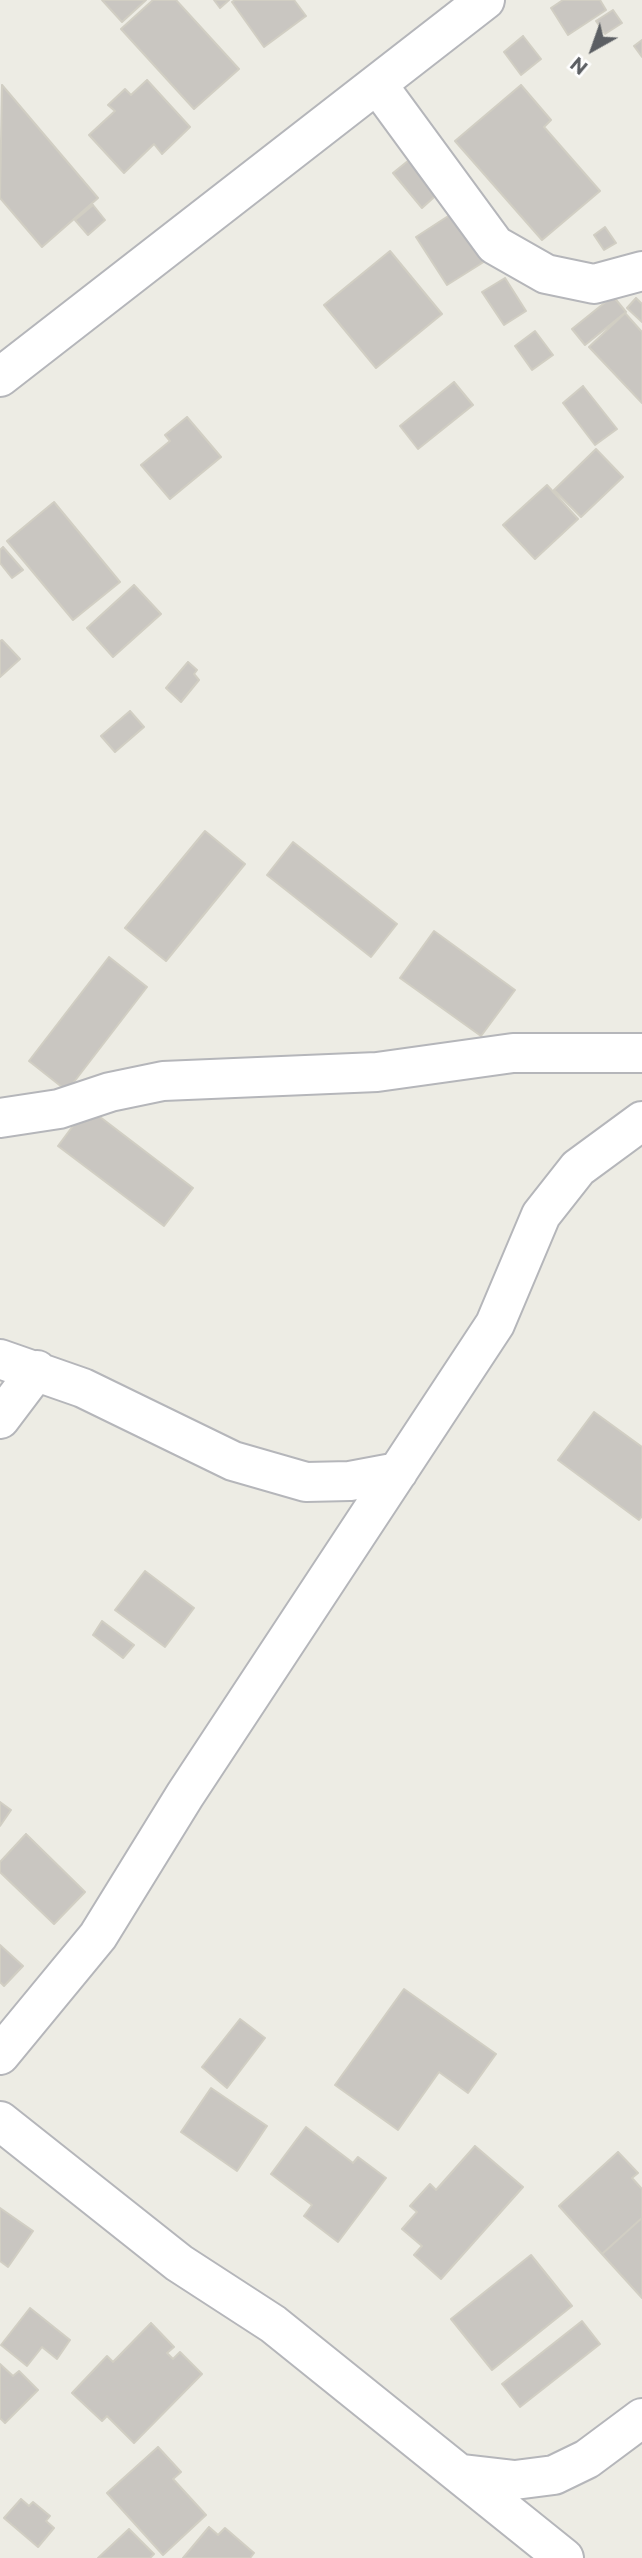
<!DOCTYPE html>
<html>
<head>
<meta charset="utf-8">
<style>
  body { margin:0 }
  #map { position:relative; width:642px; height:2558px; overflow:hidden; background:#edece4; font-family:Montserrat,sans-serif }
  canvas { display:block }
  .north { position:absolute; left:558px; top:14px; width:70px; height:70px; -webkit-text-stroke:5px #fff; paint-order:stroke; rotate:220deg; font-size:19px; font-weight:700; line-height:28px; text-align:center; color:#5c5f63 }
  .north::after { content:''; display:block; margin:auto; width:24px; height:32px; background:#5c5f63; clip-path:polygon(50% 0,100% 100%,50% 72%,0 100%) }
</style>
</head>
<body>
<div id="map">
<canvas width="642" height="2558"></canvas>
<div class="north">N</div>
</div>
<script>
const g = document.querySelector('canvas').getContext('2d');
g.lineJoin = 'round';
function fillPath(path, color) { g.fillStyle = color; g.fill(path, 'evenodd'); }
const poly = rows => new Path2D(rows.map(r => 'M' + r).join(''));
function trace(path, color, width, dash) { g.strokeStyle = color; g.lineWidth = width; g.lineCap = dash ? 'butt' : 'round'; g.setLineDash(dash || []); g.stroke(path); }
const building = poly([
  [102,0,146,0,122,22,102,0],
  [153,0,176,0,239,69,194,109,121,29,153,0],
  [214,0,229,0,220,8,214,0],
  [235,0,294,0,306,16,264,47,232,2,235,0],
  [563,0,600,0,606,10,568,35,551,8,563,0],
  [613,10,622,23,605,34,596,21,613,10],
  [523,36,541,59,521,75,504,52,523,36],
  [642,40,642,57,634,46,642,40],
  [147,80,190,127,162,154,154,144,124,173,89,135,115,111,108,105,125,89,131,95,147,80],
  [2,85,98,198,42,247,0,198,2,85],
  [521,85,551,120,544,127,600,191,542,240,455,141,521,85],
  [414,156,442,190,422,208,393,173,414,156],
  [93,205,105,220,88,235,75,220,93,205],
  [459,209,490,258,447,285,416,237,459,209],
  [605,227,616,243,604,250,594,235,605,227],
  [390,251,442,314,376,368,324,305,390,251],
  [505,278,526,311,504,325,482,292,505,278],
  [613,296,626,312,585,345,572,329,613,296],
  [636,298,642,304,642,322,627,308,636,298],
  [625,313,642,332,642,403,589,347,625,313],
  [535,331,553,355,532,370,515,346,535,331],
  [454,382,473,405,418,449,400,426,454,382],
  [583,386,617,429,595,445,563,403,583,386],
  [187,417,221,457,170,499,141,465,170,441,165,435,187,417],
  [596,449,623,477,581,517,554,490,596,449],
  [547,485,578,519,535,559,503,525,547,485],
  [54,502,120,582,73,620,7,541,54,502],
  [3,547,23,570,12,578,0,563,0,550,3,547],
  [134,585,161,614,113,657,87,628,134,585],
  [2,640,20,659,0,677,0,641,2,640],
  [188,662,197,670,194,674,199,680,181,702,166,688,188,662],
  [130,711,144,727,115,752,101,736,130,711],
  [205,831,245,864,166,961,125,928,205,831],
  [293,842,397,924,371,957,267,875,293,842],
  [434,931,515,990,481,1036,400,978,434,931],
  [109,957,147,987,67,1091,29,1061,109,957],
  [87,1107,193,1188,164,1226,58,1146,87,1107],
  [594,1412,642,1447,642,1516,639,1520,558,1460,594,1412],
  [145,1571,194,1608,165,1647,115,1610,145,1571],
  [102,1621,134,1645,123,1658,93,1635,102,1621],
  [0,1802,11,1810,0,1826,0,1802],
  [26,1834,85,1892,54,1924,0,1872,0,1862,26,1834],
  [0,1945,23,1966,4,1986,0,1982,0,1945],
  [404,1989,496,2054,468,2093,439,2072,398,2130,335,2085,404,1989],
  [240,2019,265,2038,227,2088,202,2067,240,2019],
  [211,2088,267,2126,237,2171,181,2132,211,2088],
  [306,2127,353,2163,358,2157,386,2178,338,2242,304,2216,312,2205,271,2174,306,2127],
  [475,2146,523,2187,441,2279,414,2255,422,2246,402,2229,417,2212,410,2206,430,2184,436,2190,475,2146],
  [618,2152,638,2173,632,2178,642,2189,642,2218,602,2254,559,2206,618,2152],
  [0,2208,33,2231,8,2267,0,2261,0,2208],
  [642,2218,642,2298,602,2254,642,2218],
  [531,2255,572,2306,492,2370,451,2319,531,2255],
  [30,2308,70,2340,57,2359,42,2347,27,2366,1,2345,30,2308],
  [582,2321,600,2344,520,2407,502,2384,582,2321],
  [151,2323,174,2347,167,2353,173,2359,180,2352,202,2374,134,2443,107,2416,102,2421,72,2393,107,2356,113,2362,151,2323],
  [0,2364,13,2376,19,2371,38,2390,5,2423,0,2418,0,2364],
  [158,2447,181,2472,173,2479,206,2515,163,2555,107,2493,158,2447],
  [21,2499,29,2506,33,2502,50,2516,46,2521,54,2528,38,2547,4,2518,21,2499],
  [209,2527,218,2535,225,2528,254,2553,250,2558,183,2558,209,2527],
  [129,2529,154,2554,150,2558,98,2558,129,2529]
]);
fillPath(building, '#c9c6c1');
trace(building, '#d1cec3', 2);
const minor = poly([
  [377,84,495,245,546,274,594,284,642,271],
  [0,377,485,0],
  [0,1118,59,1109,110,1092,163,1081,377,1072,513,1053,642,1053],
  [0,1359,83,1388,233,1461,306,1482,350,1481,398,1472],
  [0,1419,37,1370],
  [0,2055,98,1936,185,1795,495,1324,541,1215,578,1168,642,1121],
  [0,2121,179,2263,273,2324,564,2558],
  [463,2474,515,2480,554,2475,587,2459,642,2418]
]);
trace(minor, '#b5b6ba', 42);
trace(minor, '#fff', 38);
</script>
</body>
</html>
